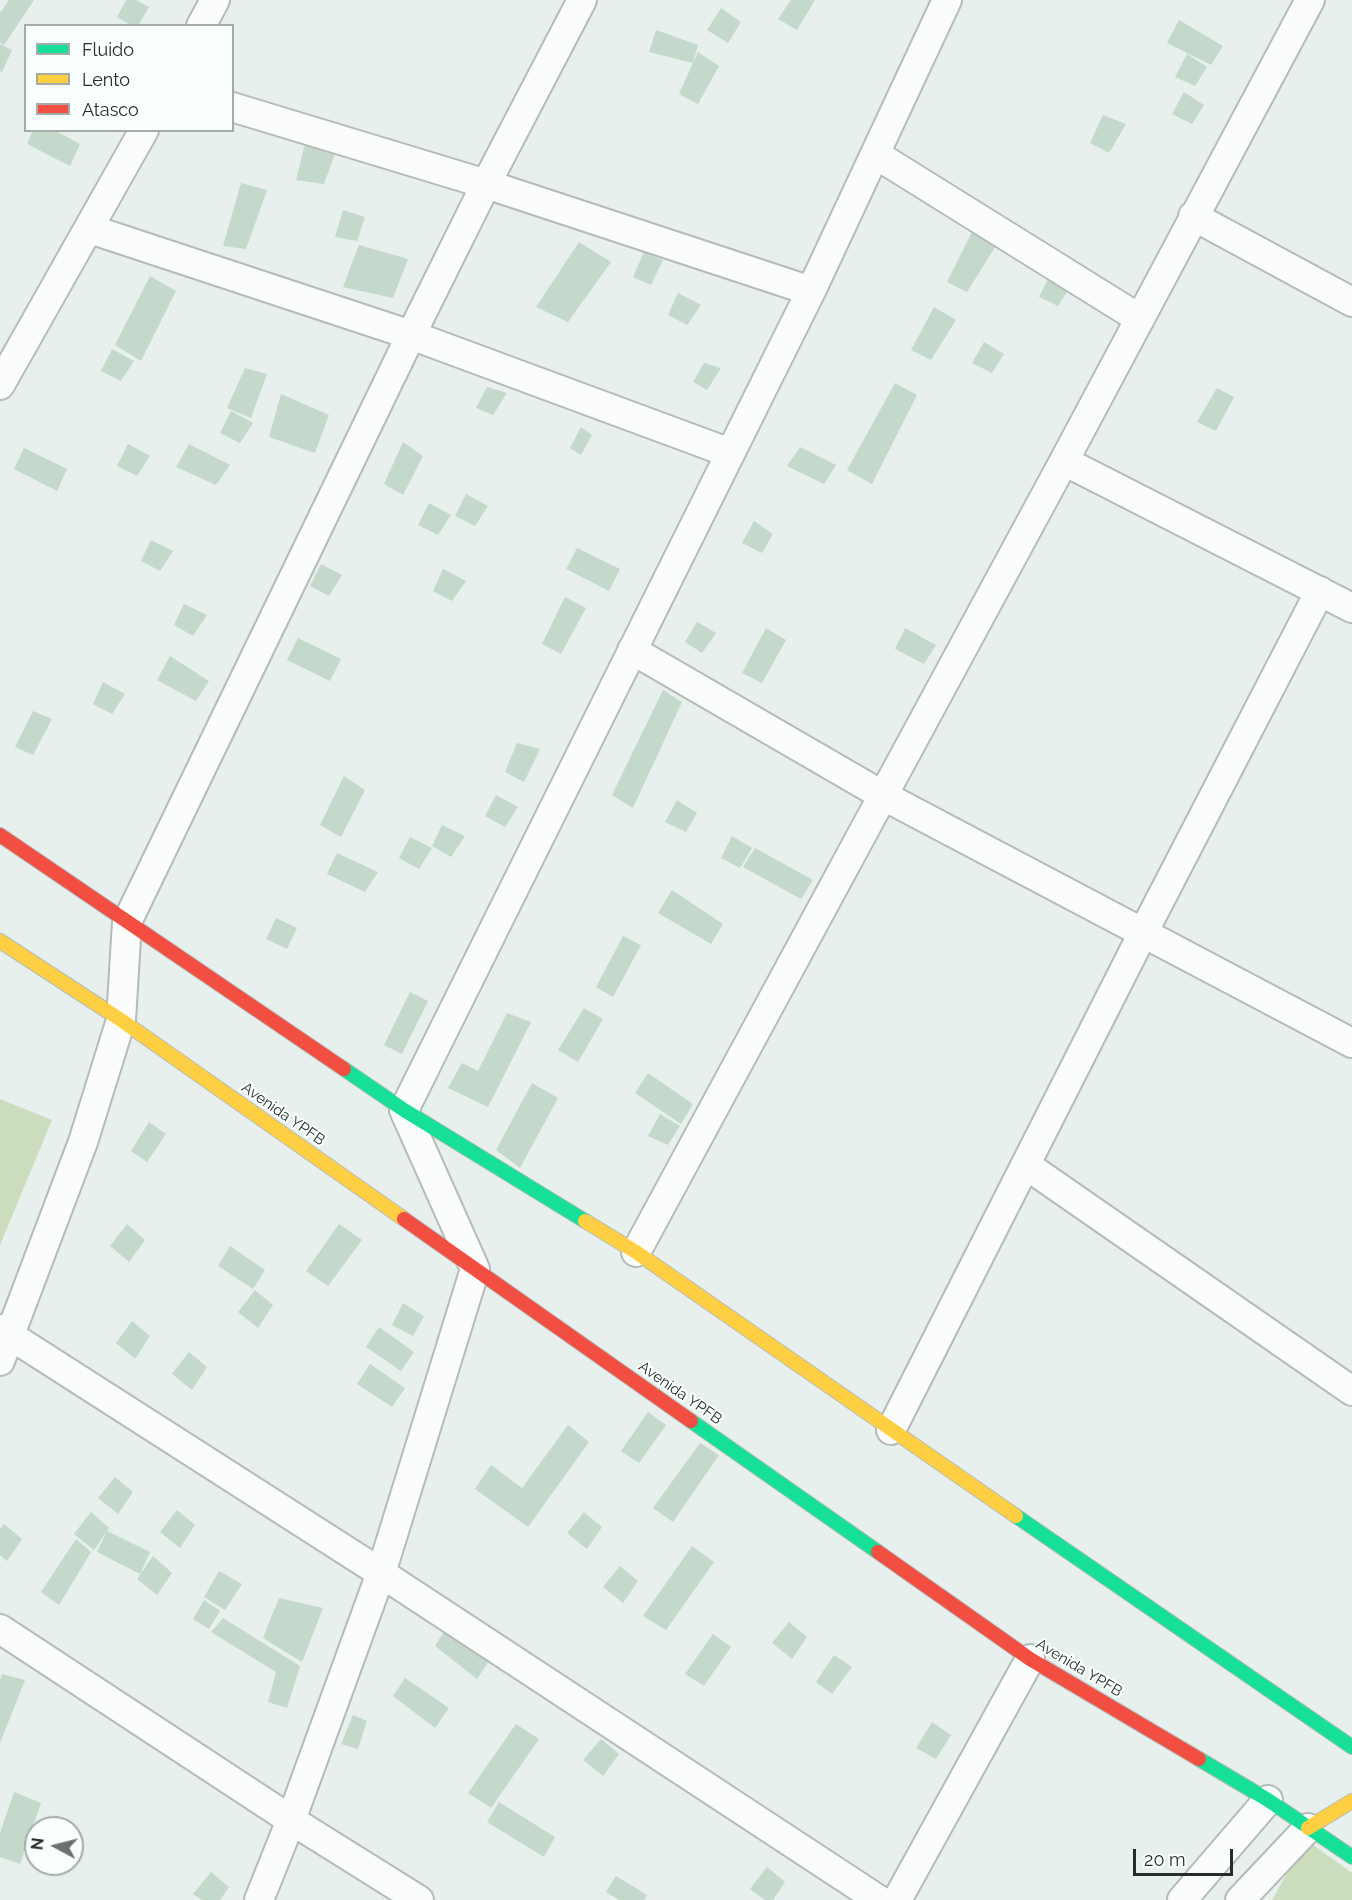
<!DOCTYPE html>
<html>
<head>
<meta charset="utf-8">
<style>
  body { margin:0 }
  #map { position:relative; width:1352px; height:1900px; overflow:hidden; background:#e7f0ed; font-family:Raleway,sans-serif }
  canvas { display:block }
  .legend { position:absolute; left:24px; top:24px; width:210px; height:108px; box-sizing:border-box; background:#f8fffc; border:2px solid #a4aba8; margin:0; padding:8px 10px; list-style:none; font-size:18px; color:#272d2b }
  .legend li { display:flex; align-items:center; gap:12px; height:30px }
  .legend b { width:30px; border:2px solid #a4aba8 }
  .north { position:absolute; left:24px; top:1816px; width:60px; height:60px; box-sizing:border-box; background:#f8fffc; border:2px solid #a4aba8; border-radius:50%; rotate:277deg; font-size:16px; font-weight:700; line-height:24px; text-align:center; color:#272d2b }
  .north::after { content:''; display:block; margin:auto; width:21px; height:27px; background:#6a716f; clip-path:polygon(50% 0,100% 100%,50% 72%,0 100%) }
  .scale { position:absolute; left:1133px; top:1849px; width:100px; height:27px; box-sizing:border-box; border:3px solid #272d2b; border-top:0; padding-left:8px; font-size:18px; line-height:21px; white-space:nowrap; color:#272d2b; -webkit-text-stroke:4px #f8fffc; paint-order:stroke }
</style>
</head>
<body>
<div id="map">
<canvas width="1352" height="1900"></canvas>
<ul class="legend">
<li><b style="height:8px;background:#16e098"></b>Fluido</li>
<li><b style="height:8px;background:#ffcf43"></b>Lento</li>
<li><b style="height:8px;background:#f24e42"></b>Atasco</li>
</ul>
<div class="north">N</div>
<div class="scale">20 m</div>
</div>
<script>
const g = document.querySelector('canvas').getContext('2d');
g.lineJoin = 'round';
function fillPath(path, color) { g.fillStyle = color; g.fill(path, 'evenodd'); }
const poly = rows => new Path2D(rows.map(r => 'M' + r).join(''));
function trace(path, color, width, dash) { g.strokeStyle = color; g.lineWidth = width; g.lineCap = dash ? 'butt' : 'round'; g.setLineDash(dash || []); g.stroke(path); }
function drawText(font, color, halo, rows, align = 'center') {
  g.font = font + ' Raleway,sans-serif'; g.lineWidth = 4.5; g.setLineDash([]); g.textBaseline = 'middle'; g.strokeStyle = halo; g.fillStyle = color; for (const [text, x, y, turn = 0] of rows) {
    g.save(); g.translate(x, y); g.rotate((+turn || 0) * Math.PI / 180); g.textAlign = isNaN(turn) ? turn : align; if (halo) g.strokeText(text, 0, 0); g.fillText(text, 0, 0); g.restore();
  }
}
fillPath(poly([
  [0,1099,52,1120,0,1245],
  [1306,1840,1352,1873,1352,1900,1272,1900]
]), '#ccddbe');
fillPath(poly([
  [9,0,34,0,4,45,0,42,0,13],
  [126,0,136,0,149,7,138,26,132,26,117,17],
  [791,0,815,0,797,30,778,19],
  [721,8,741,22,728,43,707,30],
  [1179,20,1223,46,1211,65,1167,43],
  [656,30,698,45,693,63,649,52],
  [0,44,12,50,2,72,0,71],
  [698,52,719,66,698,104,679,94],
  [1187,54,1207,67,1195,86,1175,77],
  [1184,92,1204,105,1192,124,1172,114],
  [1103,115,1126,124,1109,153,1090,143],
  [33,130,54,130,80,144,70,166,27,144],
  [307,135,338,145,324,184,296,180],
  [241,183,267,190,246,249,223,246],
  [343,210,365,217,357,241,335,237],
  [973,230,997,244,967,292,947,282],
  [579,242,611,262,568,322,536,307],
  [359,245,408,259,393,298,343,287],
  [644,252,663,260,651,285,633,277],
  [1050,275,1070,287,1058,306,1039,297],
  [150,276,176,291,141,361,115,345],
  [678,293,701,305,687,325,668,315],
  [934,307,956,320,931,360,911,350],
  [984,342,1004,354,992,373,972,363],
  [112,349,134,361,121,381,101,371],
  [704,363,721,368,707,390,693,382],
  [245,368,267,374,251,418,227,408],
  [895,383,917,395,872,484,847,470],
  [487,387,507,393,493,415,476,408],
  [1217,388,1234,397,1216,431,1197,422],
  [281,394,329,415,315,453,269,437],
  [231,411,253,423,240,443,220,433],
  [581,427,592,435,581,455,570,448],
  [403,442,423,456,403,495,384,484],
  [128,444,150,456,137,476,117,466],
  [189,444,230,465,216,485,176,467],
  [800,447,836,465,824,484,787,466],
  [24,448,67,469,57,491,14,469],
  [466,494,488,506,475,526,455,516],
  [429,503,451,515,438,535,418,525],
  [754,521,773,534,762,553,742,543],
  [151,540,173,551,160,571,141,561],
  [577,548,620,569,609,591,566,569],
  [321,564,342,575,329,596,310,586],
  [443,569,466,581,452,601,433,591],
  [565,597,586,608,561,654,542,644],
  [184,604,207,615,193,636,174,625],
  [697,622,716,633,702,653,685,642],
  [766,628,786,640,762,683,742,673],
  [905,628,936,645,924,664,895,649],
  [298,638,341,659,330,681,287,660],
  [170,656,209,681,196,701,157,680],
  [103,682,125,694,112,714,93,704],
  [663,690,682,702,633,808,612,795],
  [33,711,52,719,33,755,15,747],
  [517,743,540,749,524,782,505,772],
  [344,776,365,790,341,837,320,825],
  [496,795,518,807,505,827,485,816],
  [677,800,697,813,686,832,665,822],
  [442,825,465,836,451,857,432,846],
  [732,836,752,848,740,868,721,858],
  [410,837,432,848,419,869,399,858],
  [755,848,813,880,801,899,743,867],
  [337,853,378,872,365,892,327,874],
  [672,890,723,924,711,944,658,913],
  [276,918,297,928,287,949,266,939],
  [623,936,641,945,613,997,596,987],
  [410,992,428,1001,402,1054,384,1045],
  [584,1008,603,1019,578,1062,558,1050],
  [507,1013,531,1022,488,1107,448,1088,462,1063,478,1071],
  [648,1073,693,1104,681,1124,635,1093],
  [532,1083,558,1098,520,1168,496,1150],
  [660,1114,680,1126,668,1145,648,1136],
  [149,1122,166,1134,147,1162,131,1151],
  [127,1224,145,1240,129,1262,110,1246],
  [339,1224,362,1240,328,1286,306,1271],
  [230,1246,265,1270,253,1289,218,1266],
  [255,1290,273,1305,258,1328,238,1312],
  [403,1303,424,1316,413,1336,392,1325],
  [132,1321,150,1336,135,1359,116,1343],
  [379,1327,414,1352,401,1371,366,1347],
  [189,1352,207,1367,192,1390,172,1374],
  [370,1364,405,1388,392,1407,357,1384],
  [648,1412,666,1425,639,1463,621,1451],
  [568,1425,589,1442,528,1527,475,1489,491,1465,522,1488],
  [700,1443,719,1455,673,1522,653,1508],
  [115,1477,133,1492,118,1514,98,1498],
  [177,1510,195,1525,180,1548,160,1532],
  [91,1512,109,1528,94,1550,74,1534],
  [584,1512,602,1527,587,1549,567,1533],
  [4,1524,22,1539,7,1561,0,1555,0,1529],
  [107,1531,150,1552,140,1574,97,1552],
  [76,1539,91,1552,59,1605,41,1592],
  [692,1546,714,1562,666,1630,643,1616],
  [153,1556,172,1573,157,1595,137,1579],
  [620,1566,638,1581,623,1603,603,1587],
  [219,1571,242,1584,225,1610,204,1597],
  [279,1598,323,1608,302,1662,263,1638],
  [204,1600,220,1611,209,1629,193,1619],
  [223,1618,300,1666,287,1708,268,1702,276,1672,211,1632],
  [789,1622,807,1637,792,1659,772,1643],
  [446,1628,491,1658,477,1679,435,1646],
  [713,1634,731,1647,704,1686,685,1674],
  [834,1655,852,1667,832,1694,816,1682],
  [2,1674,25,1680,0,1743,0,1680],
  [405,1678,449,1708,435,1728,393,1696],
  [353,1715,367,1721,358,1749,341,1744],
  [932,1722,951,1735,936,1759,916,1748],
  [516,1724,539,1739,491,1808,468,1793],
  [601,1739,619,1754,603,1776,583,1760],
  [14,1792,41,1803,20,1864,0,1857,0,1833],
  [499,1802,555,1837,544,1857,487,1822],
  [767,1867,785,1882,773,1900,765,1900,750,1889],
  [211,1872,229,1887,220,1900,202,1900,193,1894],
  [616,1876,647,1895,644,1900,619,1900,606,1892]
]), '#c4d8cb');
const street = poly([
  [201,26,215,0],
  [232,107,486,184,811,291],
  [875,154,1140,319],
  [1193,216,1352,302],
  [90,229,411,335,730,453],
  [0,385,144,130],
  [1064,461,1352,608],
  [632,650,882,795,1352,1043],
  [1026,1165,1352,1391],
  [636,1252,1064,461,1310,0],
  [0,1329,381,1573,879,1900],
  [0,1361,83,1142,121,1020,127,922,411,335,486,184,582,0],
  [891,1430,1143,933,1320,591],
  [0,1629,291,1820,419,1900],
  [259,1900,291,1820,381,1573,475,1269,404,1110,811,291,947,0],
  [897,1900,1030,1659],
  [1182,1900,1268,1800],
  [1240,1900,1308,1828]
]);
const fast = poly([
  [344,1069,404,1110,585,1221],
  [691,1421,878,1552],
  [1016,1516,1352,1747],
  [1199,1759,1268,1800,1352,1857]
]);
const slow = poly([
  [0,941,121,1020,404,1219],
  [585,1221,636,1252,1016,1516],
  [1308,1828,1352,1801]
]);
const jam = poly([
  [0,835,344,1069],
  [404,1219,691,1421],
  [878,1552,1030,1659,1199,1759]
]);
trace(street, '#b4bbb8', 32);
trace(fast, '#b4bbb8', 16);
trace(slow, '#b4bbb8', 16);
trace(jam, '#b4bbb8', 16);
trace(street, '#fbfdfc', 28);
trace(fast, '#16e098', 14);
trace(slow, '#ffcf43', 14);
trace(jam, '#f24e42', 14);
drawText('15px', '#272d2b', '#f8fffc', [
  ["Avenida YPFB",283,1114,35],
  ["Avenida YPFB",680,1393,35],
  ["Avenida YPFB",1079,1668,31]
]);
</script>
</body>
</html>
